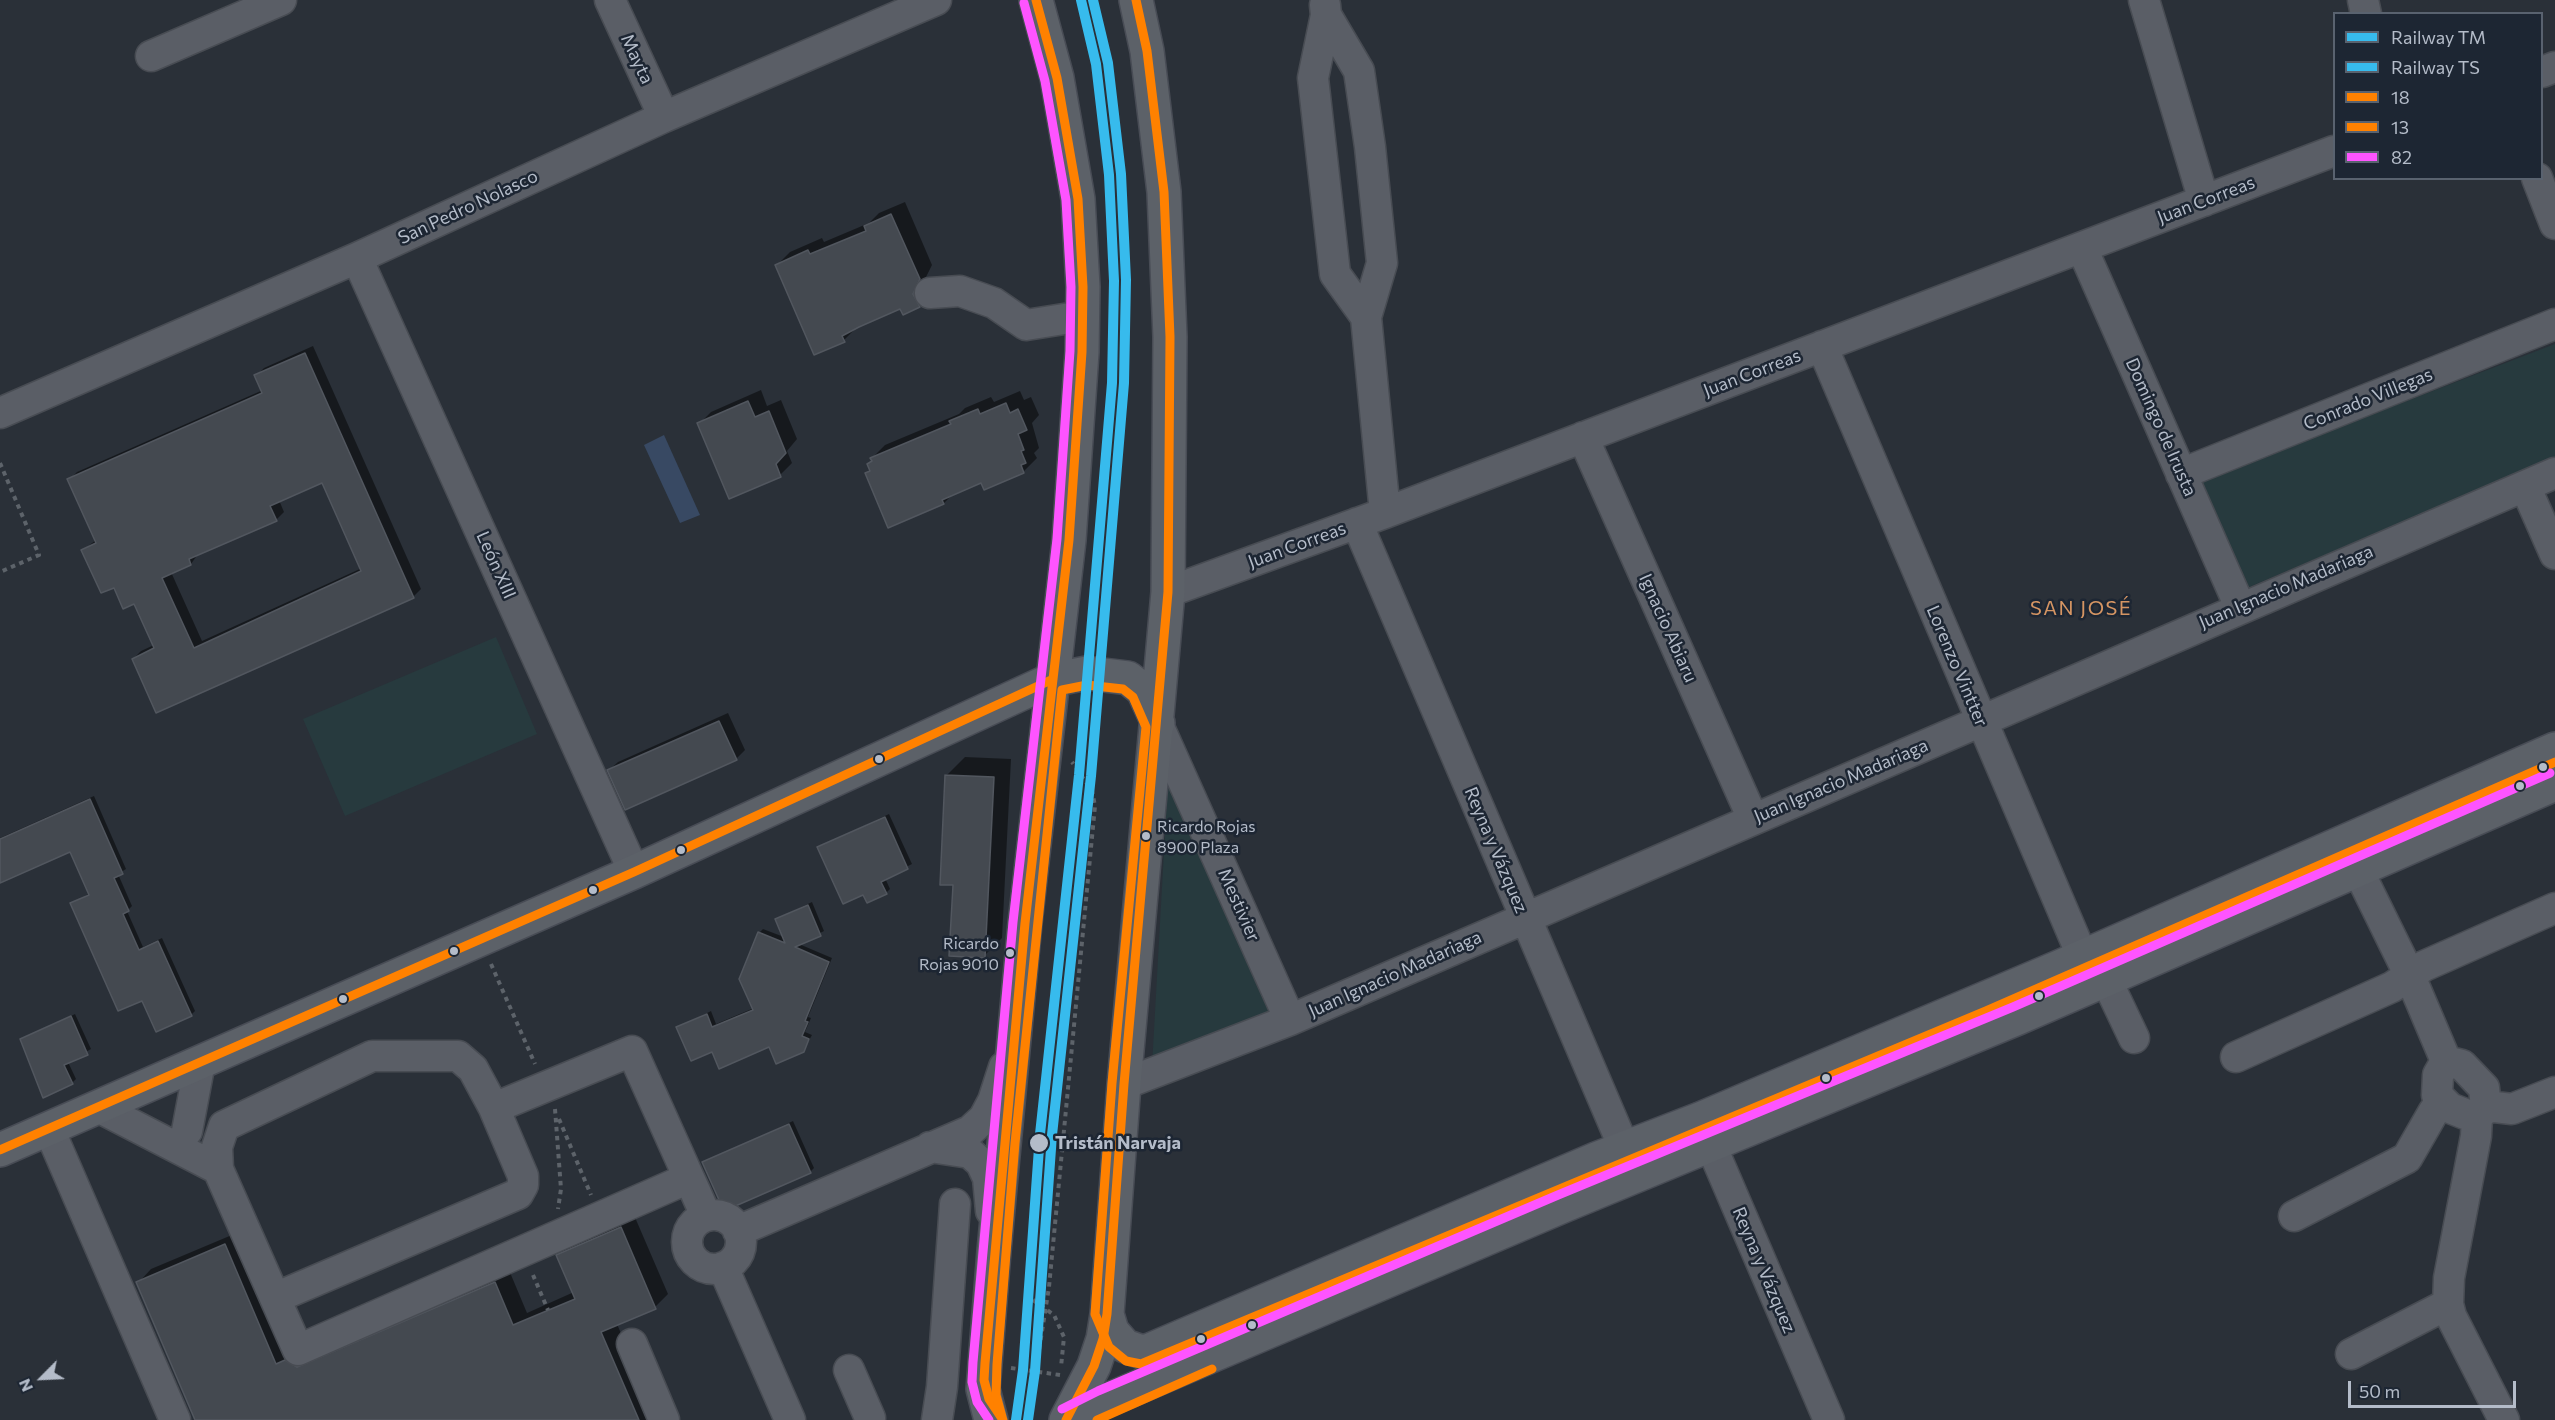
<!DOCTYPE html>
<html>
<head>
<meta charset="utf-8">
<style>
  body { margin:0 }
  #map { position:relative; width:2555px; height:1420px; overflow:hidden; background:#2a3038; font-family:Commissioner,sans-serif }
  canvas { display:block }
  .legend { position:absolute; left:2333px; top:12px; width:210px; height:168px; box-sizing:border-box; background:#1d2633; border:2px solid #59626f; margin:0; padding:8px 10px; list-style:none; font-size:18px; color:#b4bcc9 }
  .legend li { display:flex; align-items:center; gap:12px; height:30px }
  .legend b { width:30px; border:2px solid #59626f }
  .north { position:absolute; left:12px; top:1348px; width:60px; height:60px; -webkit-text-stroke:4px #1d2633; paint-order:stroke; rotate:246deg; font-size:16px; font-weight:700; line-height:24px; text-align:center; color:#b4bcc9 }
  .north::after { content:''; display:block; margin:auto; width:21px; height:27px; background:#b4bcc9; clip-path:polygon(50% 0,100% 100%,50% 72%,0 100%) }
  .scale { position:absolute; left:2348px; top:1381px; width:168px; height:27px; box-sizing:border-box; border:3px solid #b4bcc9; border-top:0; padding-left:8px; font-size:18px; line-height:21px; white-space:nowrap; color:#b4bcc9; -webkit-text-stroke:4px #1d2633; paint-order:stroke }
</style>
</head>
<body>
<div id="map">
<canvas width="2555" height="1420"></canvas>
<ul class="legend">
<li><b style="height:8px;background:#37bbed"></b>Railway TM</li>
<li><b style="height:8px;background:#37bbed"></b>Railway TS</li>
<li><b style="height:8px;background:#ff8100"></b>18</li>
<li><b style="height:8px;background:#ff8100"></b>13</li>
<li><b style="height:8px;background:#fe54ff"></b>82</li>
</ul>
<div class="north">N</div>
<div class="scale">50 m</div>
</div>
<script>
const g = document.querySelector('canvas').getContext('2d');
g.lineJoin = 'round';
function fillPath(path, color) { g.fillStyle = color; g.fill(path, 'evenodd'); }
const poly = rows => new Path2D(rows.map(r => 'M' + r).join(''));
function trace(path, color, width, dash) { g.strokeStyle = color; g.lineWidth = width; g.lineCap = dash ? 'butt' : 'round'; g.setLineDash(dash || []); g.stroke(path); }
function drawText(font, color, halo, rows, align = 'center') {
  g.font = font + ' Commissioner,sans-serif'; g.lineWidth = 5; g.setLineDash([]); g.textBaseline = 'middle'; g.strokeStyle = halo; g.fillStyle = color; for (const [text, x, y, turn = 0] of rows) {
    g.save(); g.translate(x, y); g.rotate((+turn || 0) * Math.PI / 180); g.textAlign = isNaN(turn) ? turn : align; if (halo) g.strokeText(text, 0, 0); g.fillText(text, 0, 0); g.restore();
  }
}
fillPath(poly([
  [2555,344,2555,458,2249,587,2198,481],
  [496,637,537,734,345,816,303,719],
  [1168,780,1271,1017,1152,1066]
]), '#273a3e');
fillPath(poly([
  [664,435,700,515,680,523,644,445]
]), '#384963');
fillPath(poly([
  [905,202,932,265,925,279,933,292,920,306,903,313,901,307,857,327,844,340,777,265,790,252,822,238,824,242,869,223,879,213],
  [313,346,421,589,413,597,157,711,133,659,141,651,154,645,135,602,115,586,83,550,96,540,69,480,77,472,263,390,256,376,264,368],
  [322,481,362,568,202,641,171,572,191,564,198,554,276,520,284,512,279,500],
  [761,390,767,406,781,400,797,439,787,451,792,463,780,475,699,424,711,412],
  [1020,391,1024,400,1031,397,1039,415,1032,423,1039,448,1034,453,1037,458,1023,472,981,481,953,494,944,503,889,526,867,474,871,470,869,464,872,458,885,445,959,414,965,408,991,397,994,402],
  [728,713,745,750,736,759,609,770,618,762],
  [965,757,1011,759,1002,938,984,956,947,775],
  [94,796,126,869,118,874,132,906,127,911,143,947,162,938,195,1011,191,1015,142,999,72,904,90,893,71,850,0,882,0,838],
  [889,814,912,864,885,878,890,889,886,893,864,893,819,847],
  [812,902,824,931,799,944,832,958,808,1017,811,1018,805,1032,812,1035,803,1051,770,1045,713,1050,678,1028,711,1011,716,1024,754,1008,759,933,763,929,784,937,776,919],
  [75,1014,91,1049,68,1062,76,1079,72,1083,22,1040],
  [793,1121,814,1168,810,1172,704,1163],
  [634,1215,668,1294,655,1307,617,1324,658,1420,197,1420,138,1283,151,1269,239,1232,290,1351,509,1270,527,1313,574,1292,558,1256,572,1242]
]), '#0007');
const building = poly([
  [891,214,920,279,913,294,920,307,903,315,900,309,859,327,842,336,845,342,814,355,775,265,808,250,810,254,866,231,864,226,891,214],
  [305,353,414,598,156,713,132,659,154,648,134,604,123,609,114,588,101,593,81,550,96,543,67,479,262,393,254,375,305,353],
  [322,483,361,571,194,648,162,578,191,565,189,559,277,521,270,506,322,483],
  [748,401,755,417,769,411,786,453,776,464,781,477,729,499,697,423,748,401],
  [1006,403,1010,413,1018,409,1027,430,1018,434,1024,450,1021,451,1026,463,1021,465,1024,473,984,490,981,483,942,500,944,504,888,528,865,473,870,471,867,464,872,461,870,458,951,424,949,421,978,409,980,414,1006,403],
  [719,721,737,760,625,810,607,770,719,721],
  [945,775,994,777,985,958,949,956,953,885,940,885,945,775],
  [90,799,123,874,114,878,129,911,123,914,139,950,158,941,192,1016,156,1032,142,1001,118,1011,70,903,89,895,70,852,0,883,0,839,90,799],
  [885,817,908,869,881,882,887,894,867,903,863,895,843,904,817,847,885,817],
  [808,905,821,936,795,947,829,962,805,1021,808,1022,802,1036,809,1039,804,1052,776,1064,769,1047,719,1069,712,1052,691,1061,676,1027,707,1014,712,1027,753,1010,739,979,758,932,785,943,775,919,808,905],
  [71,1016,88,1055,64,1065,73,1084,43,1098,20,1039,71,1016],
  [789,1124,811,1173,724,1211,702,1162,789,1124],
  [621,1227,656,1309,601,1332,639,1420,195,1420,136,1282,225,1244,276,1364,285,1360,297,1367,495,1282,513,1325,575,1299,556,1255,621,1227]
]);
fillPath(building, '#444950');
trace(building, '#52575f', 1.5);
const minor = poly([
  [610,0,664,117],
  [2144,0,2204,201],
  [2363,0,2366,14],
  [1325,5,1326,15,1313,78,1335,274,1366,317],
  [1326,15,1359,71,1370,147,1382,263,1366,317,1385,513],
  [151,56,281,0],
  [2542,72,2555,67],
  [2537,178,2555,224],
  [2082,248,2240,607],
  [357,258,634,872],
  [930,293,960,291,994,303,1026,325,1083,316],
  [1822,346,2092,979],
  [0,413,357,258,664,117,936,0],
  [1583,437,1753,819],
  [2181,474,2555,324],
  [2525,486,2555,554],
  [1357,523,1634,1171],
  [1168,592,1385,513,2334,151],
  [1158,725,1290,1020],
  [2358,870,2410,976,2446,1061],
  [2106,979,2134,1038],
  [2236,1057,2392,987,2424,966,2555,908],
  [2446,1061,2462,1065,2484,1088,2486,1108,2481,1113,2477,1116,2465,1114,2450,1108,2437,1095,2438,1075,2446,1061],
  [1124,1084,1290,1020,2555,473],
  [2486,1106,2512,1109,2555,1092],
  [98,1107,218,1169],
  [2477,1116,2476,1136,2449,1278,2448,1304,2451,1316,2504,1420],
  [1701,1122,1829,1420],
  [49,1129,175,1420],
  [187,1131,200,1062],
  [930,1147,970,1153,981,1163,988,1178,991,1211],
  [689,1178,298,1350,218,1169,217,1147,224,1126,372,1056,458,1056,473,1069,494,1108,632,1051,689,1178,695,1191,706,1216],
  '687 1242a27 27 0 1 1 54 0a27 27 0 1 1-54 0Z',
  [2294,1216,2407,1158,2434,1111,2443,1103],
  [738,1231,970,1131,984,1118,993,1101,1004,1067],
  [723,1267,790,1420],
  [275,1298,518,1194,523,1185,523,1176,494,1108],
  [632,1344,664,1420],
  [2351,1354,2448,1304],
  [849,1370,870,1418],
  [937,1420,942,1387,955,1204]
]);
const major = poly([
  [0,1150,634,872,1051,680,1087,673,1128,678,1143,690,1158,723],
  [1107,1314,1112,1331,1125,1346,1142,1352,1150,1350,1596,1159,1700,1119,2059,967,2555,749],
  [991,1420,983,1389,994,1251,1025,923,1069,540,1082,352,1083,287,1078,199,1057,78,1036,0],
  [1066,1420,1094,1366,1103,1339,1107,1314,1124,1084,1168,592,1170,337,1164,192,1147,51,1136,0],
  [1067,1420,1103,1402,1563,1206,2018,1018,2555,784]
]);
trace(minor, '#484c53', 33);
trace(major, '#484c55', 36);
trace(poly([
  [0,463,39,555,0,572],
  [491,964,535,1064],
  [555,1109,561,1189,558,1209],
  [559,1119,591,1195],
  [533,1275,548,1310],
  [1033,1300,1054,1315,1064,1337,1061,1367],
  [1011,1368,1060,1375],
  [1028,1420,1049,1287,1095,806,1092,791,1072,762]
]), '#5d636a', 4, [4.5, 4.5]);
trace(minor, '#5a5e66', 30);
trace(major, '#5c6168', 33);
trace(poly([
  [0,1150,634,872,1051,680],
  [1003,1420,989,1399,984,1380,985,1363,1025,923,1069,540,1082,352,1083,287,1078,199,1057,78,1036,0],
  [1066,1420,1094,1366,1103,1339,1107,1314,1124,1084,1168,592,1170,337,1164,192,1147,51,1136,0]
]), '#ff8100', 9);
trace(poly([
  [1002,1417,996,1395,997,1364,1015,1143,1062,690,1087,685,1123,689,1133,697,1146,727,1112,1083,1095,1314,1109,1347,1126,1361,1141,1364,1986,1011,2555,762],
  [1097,1420,1212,1369]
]), '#ff8100', 9);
trace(poly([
  [1062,1409,1098,1391,1558,1195,2013,1007,2550,773],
  [989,1420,977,1402,972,1382,973,1362,1013,922,1057,539,1070,351,1071,287,1066,200,1045,81,1024,3]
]), '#fe54ff', 9);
trace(poly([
  [1016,1420,1023,1370,1040,1134,1079,775,1112,383,1114,281,1109,175,1096,64,1081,0]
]), '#37bbed', 10);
trace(poly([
  [1028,1420,1035,1371,1052,1135,1091,776,1124,383,1126,280,1121,174,1108,63,1093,0]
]), '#37bbed', 10);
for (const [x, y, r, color] of [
  [879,759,5,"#b4bcc9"],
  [2543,767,5,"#b4bcc9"],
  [2520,786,5,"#b4bcc9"],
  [1146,836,5,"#b4bcc9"],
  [681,850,5,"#b4bcc9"],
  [593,890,5,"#b4bcc9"],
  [454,951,5,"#b4bcc9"],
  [1010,953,5,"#b4bcc9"],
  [2039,996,5,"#b4bcc9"],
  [343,999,5,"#b4bcc9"],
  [1826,1078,5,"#b4bcc9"],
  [1039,1143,10,"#b4bcc9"],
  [1252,1325,5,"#b4bcc9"],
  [1201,1339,5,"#b4bcc9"]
]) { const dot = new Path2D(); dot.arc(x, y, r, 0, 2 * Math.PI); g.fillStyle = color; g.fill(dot); trace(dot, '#1d2633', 2); }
drawText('16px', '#b4bcc9', '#1d2633', [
  ["Ricardo Rojas",1157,827],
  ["8900 Plaza",1157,848],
  ["Ricardo",999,944,"right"],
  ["Rojas 9010",999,965,"right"]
], 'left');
drawText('18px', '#b4bcc9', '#1d2633', [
  ["Mayta",637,59,65],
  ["Juan Correas",2206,200,-21],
  ["San Pedro Nolasco",468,207,-25],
  ["Juan Correas",1752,373,-21],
  ["Conrado Villegas",2368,399,-22],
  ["Domingo de Irusta",2161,427,66],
  ["Juan Correas",1297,545,-20],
  ["León XIII",496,565,66],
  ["Juan Ignacio Madariaga",2286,587,-23],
  ["Ignacio Abiaru",1668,628,66],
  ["Lorenzo Vintter",1957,666,67],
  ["Juan Ignacio Madariaga",1841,781,-23],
  ["Reyna y Vázquez",1496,850,67],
  ["Mestivier",1239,905,66],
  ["Juan Ignacio Madariaga",1395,974,-24],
  ["Reyna y Vázquez",1764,1270,67]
]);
drawText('bold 18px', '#b4bcc9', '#1d2633', [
  ["Tristán Narvaja",1055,1143]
], 'left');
g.letterSpacing = '1.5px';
drawText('20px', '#d59563', '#1d2633', [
  ["SAN JOSÉ",2081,608]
]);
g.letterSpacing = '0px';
</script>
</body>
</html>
